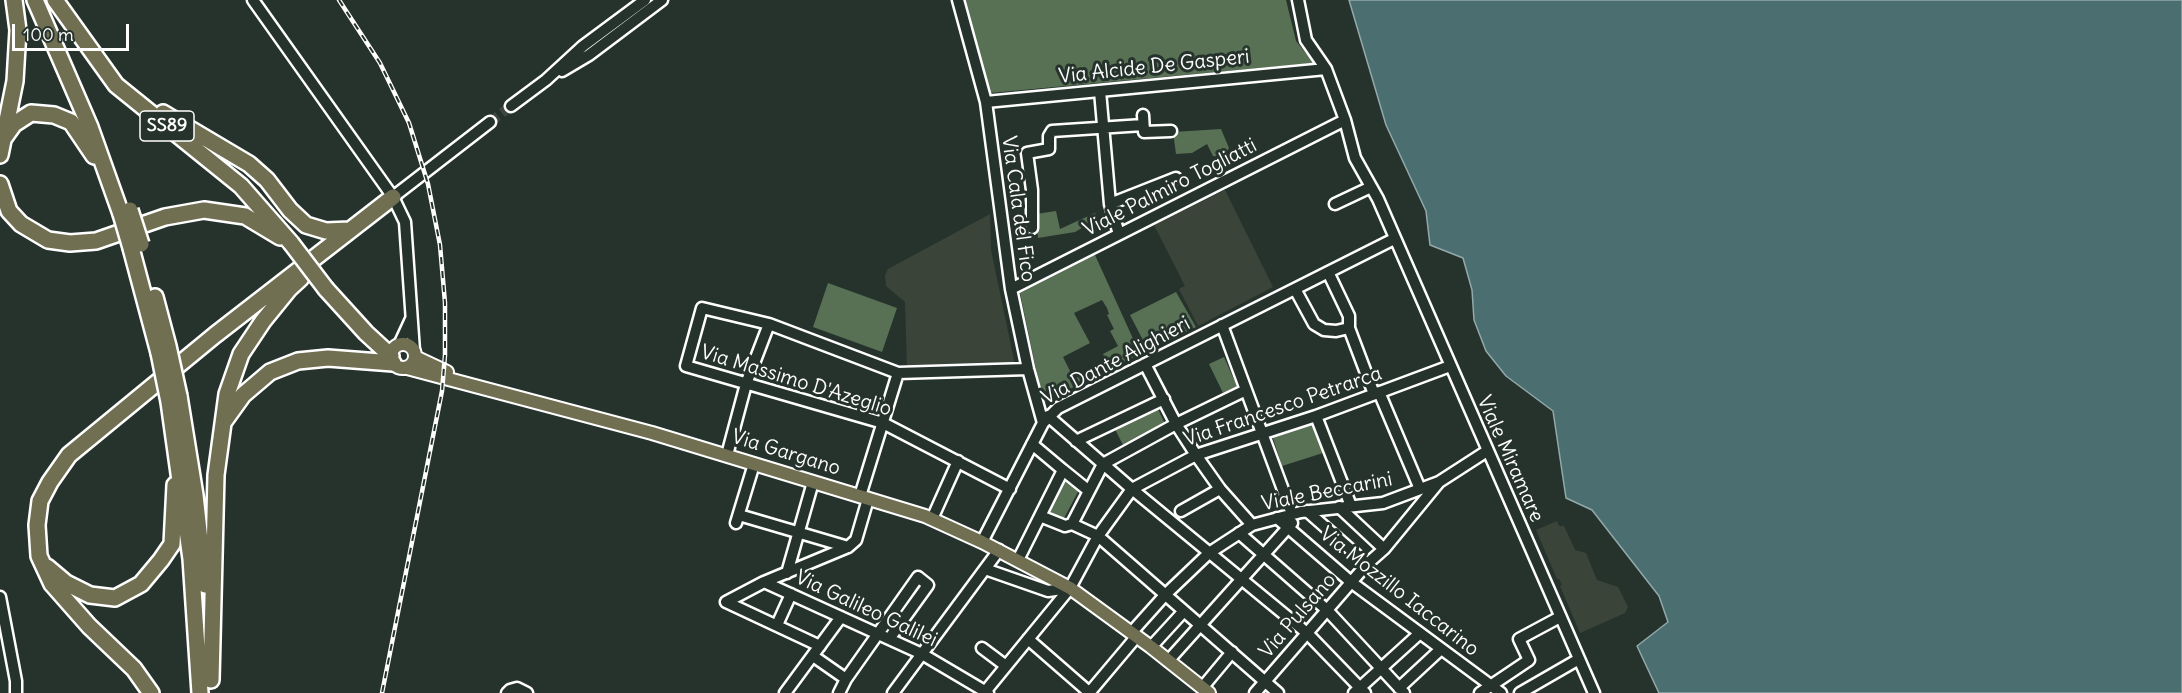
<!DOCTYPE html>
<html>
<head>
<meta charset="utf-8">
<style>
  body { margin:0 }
  #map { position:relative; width:2182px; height:693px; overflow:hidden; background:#26332d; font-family:Delius,sans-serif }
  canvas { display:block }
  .scale { position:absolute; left:12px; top:24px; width:117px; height:27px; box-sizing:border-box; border:3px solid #fff; border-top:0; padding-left:8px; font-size:18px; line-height:21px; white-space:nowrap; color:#fff; -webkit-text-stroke:4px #26332d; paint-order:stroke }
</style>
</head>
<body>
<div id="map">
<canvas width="2182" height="693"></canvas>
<div class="scale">100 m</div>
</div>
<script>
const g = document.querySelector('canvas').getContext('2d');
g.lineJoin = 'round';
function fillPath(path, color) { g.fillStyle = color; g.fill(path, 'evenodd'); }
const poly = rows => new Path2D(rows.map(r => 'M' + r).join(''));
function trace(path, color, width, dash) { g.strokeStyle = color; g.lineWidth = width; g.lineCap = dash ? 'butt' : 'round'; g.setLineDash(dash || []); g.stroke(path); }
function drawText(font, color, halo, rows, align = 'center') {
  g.font = font + ' Delius,sans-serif'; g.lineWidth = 6; g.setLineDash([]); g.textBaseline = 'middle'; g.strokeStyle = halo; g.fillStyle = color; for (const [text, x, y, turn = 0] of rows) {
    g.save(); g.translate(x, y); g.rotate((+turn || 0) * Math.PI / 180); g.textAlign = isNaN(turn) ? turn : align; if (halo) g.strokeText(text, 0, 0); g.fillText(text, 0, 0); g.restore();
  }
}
fillPath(poly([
  [1225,190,1273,287,1198,326,1179,289,1185,286,1154,225],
  [990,214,991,250,1015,365,907,367,905,302,886,286,885,275,888,269],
  [1557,521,1559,526,1564,526,1575,550,1586,553,1597,580,1618,587,1628,607,1625,613,1580,633,1560,586,1562,585,1559,579,1557,579,1536,530]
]), '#3b4439');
fillPath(poly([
  [964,0,1286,0,1296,41,1314,63,990,93],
  [1221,129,1229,148,1223,157,1213,156,1207,144,1192,153,1176,154,1173,132],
  [1056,211,1060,229,1095,213,1097,219,1075,232,1038,238,1036,214],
  [1095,255,1140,354,1043,403,1020,293],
  [1102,300,1107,308,1109,314,1107,315,1114,329,1110,331,1118,346,1103,354,1107,362,1074,379,1063,357,1090,343,1074,313],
  [828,283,897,308,882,352,813,327],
  [1176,292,1196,327,1148,350,1130,315],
  [1224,357,1237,386,1223,393,1209,364],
  [1157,407,1165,424,1123,445,1115,429],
  [1313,422,1323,453,1282,466,1272,435],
  [1064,477,1079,490,1062,522,1045,514]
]), '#587054');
const water = poly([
  [1349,0,2182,0,2182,693,1659,693,1637,646,1668,622,1659,596,1592,510,1566,498,1553,411,1506,376,1486,351,1474,320,1472,290,1463,258,1430,245,1426,211,1386,125,1349,0]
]);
fillPath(water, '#4b6f71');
trace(water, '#93a9aa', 1.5);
trace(poly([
  [490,122,511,106]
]), '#3c4742', 10, [10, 5]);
const minor = poly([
  [253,0,393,197,405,222,414,351],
  [958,0,986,102,1011,289,1028,369,1043,423],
  [1298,0,1306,40,1326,69,1345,120,1355,158,1378,199,1594,693],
  [562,71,589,55,662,0],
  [1100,91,1110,204,1119,234],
  [986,102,1326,69],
  [511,106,546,80,583,46,645,0],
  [1143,115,1144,132,1171,131],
  [393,197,490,122],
  [1110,204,1176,178],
  [1335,204,1371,187],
  [1032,228,1032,190,1027,153,1049,149,1049,136,1052,131,1143,125],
  [1328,272,1349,316,1349,328,1374,394],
  [1011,289,1345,120],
  [1295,289,1314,324,1324,330,1336,331,1349,328],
  [769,324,702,308,686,366,883,423,1010,489],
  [1222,325,1292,514],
  [399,345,411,319],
  [1145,364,1176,424,1196,455,1220,489,1252,525],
  [1379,392,1420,489],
  [1048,416,1132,489,1307,633,1365,693],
  [1316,416,1351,506],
  [1076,441,1164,399],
  [727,455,746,384,769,324,898,373,1028,369],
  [1063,470,1089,491],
  [860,496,898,373],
  [1339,507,1384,549],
  [1181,511,1220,489],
  [1307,511,1367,564],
  [739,515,848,547],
  [1040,516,1065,526,1072,524,1098,536,1278,693],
  [1277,518,1351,582,1501,693],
  [932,519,958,461],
  [736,523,754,464],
  [1072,524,1103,464,1176,424,1246,390],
  [1239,533,1327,610,1404,693],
  [982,542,1043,423,1058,408,1394,239],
  [1018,560,1063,470,1032,444],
  [985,569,1048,591,1070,588],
  [787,573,813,482],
  [764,582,848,547,856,540,868,499],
  [0,597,16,681,16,693],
  [726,602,764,582,922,654,988,693],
  [726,602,820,646],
  [777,625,791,594],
  [1131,633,1165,595,1209,553,1252,525,1301,512,1383,503,1439,482,1487,451],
  [1028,639,1090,693],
  [1151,647,1184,611],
  [982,648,1006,666],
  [813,656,846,679,918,577,928,585,889,639],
  [1168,661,1292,523],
  [1202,688,1232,652],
  [1399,688,1441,649],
  [507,693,510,690,517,688,527,693],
  [785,693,841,617],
  [839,693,846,679],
  [893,693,999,550],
  [984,693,1070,588,1098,536,1132,489,1196,455,1316,416,1450,366],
  [1089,693,1137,636],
  [1255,693,1367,564,1384,549,1439,482],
  [1354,693,1420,633],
  [1480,693,1529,660,1519,639,1560,617],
  [1520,693,1579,659]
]);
const major = poly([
  '391 356a12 12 0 1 1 24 0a12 12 0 1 1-24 0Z',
  [415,357,447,372],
  [407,368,652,433,925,516,982,542,1070,588,1151,647,1209,693]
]);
const highway = poly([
  [35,0,90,127,121,214],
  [55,0,116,85,241,186,291,243],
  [163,113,249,164,267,180,290,210,306,225,326,231,350,230],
  [4,138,14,124,31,113,54,115,71,122,94,156],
  [0,155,15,81,18,30,14,0],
  [0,184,9,211,21,224,48,240,70,243,96,241,165,217,204,210,245,216,280,237],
  [131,248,159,353],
  [326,289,366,333,391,356],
  [155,297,168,346],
  [179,396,195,495,205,585],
  [169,402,191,559,200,693],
  [225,420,243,395,270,372,298,361,328,358,393,363],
  [47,567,66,583,90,595,115,598,141,584,161,560,172,544,175,485],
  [211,680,216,475,227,394,241,354,263,321,289,289,301,278],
  [151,693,134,669,89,626,52,584,39,556,37,525,40,501,50,482,69,455,215,335,393,197]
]);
trace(minor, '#fff', 15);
trace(major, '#fff', 16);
trace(highway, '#fff', 20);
trace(minor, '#26332d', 10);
trace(major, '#706f52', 12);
trace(highway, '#706f52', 15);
const rail = poly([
  [339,0,380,63,409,123,428,184,440,245,445,303,445,355,442,391,382,693]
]);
trace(rail, '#fff', 4.5);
trace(rail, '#26332d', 2, [7]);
const highwayBridge = poly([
  [130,210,141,244],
  [121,214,131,248],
  [291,243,326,289],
  [168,346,179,396],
  [159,353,169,402]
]);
trace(highwayBridge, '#fff', 20, []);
trace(highwayBridge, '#706f52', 15);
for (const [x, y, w] of [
  [167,126,54]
]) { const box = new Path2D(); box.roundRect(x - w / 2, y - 15, w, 30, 4.5); g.fillStyle = '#26332d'; g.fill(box); trace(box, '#fff', 1.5); }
drawText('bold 18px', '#fff', null, [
  ["SS89",167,126]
]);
drawText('20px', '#fff', '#26332d', [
  ["Via Alcide De Gasperi",1154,67,-6],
  ["Viale Palmiro Togliatti",1170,188,-27],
  ["Via Cala del Fico",1018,209,82],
  ["Via Dante Alighieri",1116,361,-28],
  ["Via Massimo D'Azeglio",796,381,17],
  ["Via Francesco Petrarca",1283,407,-19],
  ["Via Gargano",786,453,17],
  ["Viale Miramare",1510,459,66],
  ["Viale Beccarini",1327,492,-11],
  ["Via Mozzillo Iaccarino",1399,592,38],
  ["Via Galileo Galilei",866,609,25],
  ["Via Pulsano",1298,616,-49]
]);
</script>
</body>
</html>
